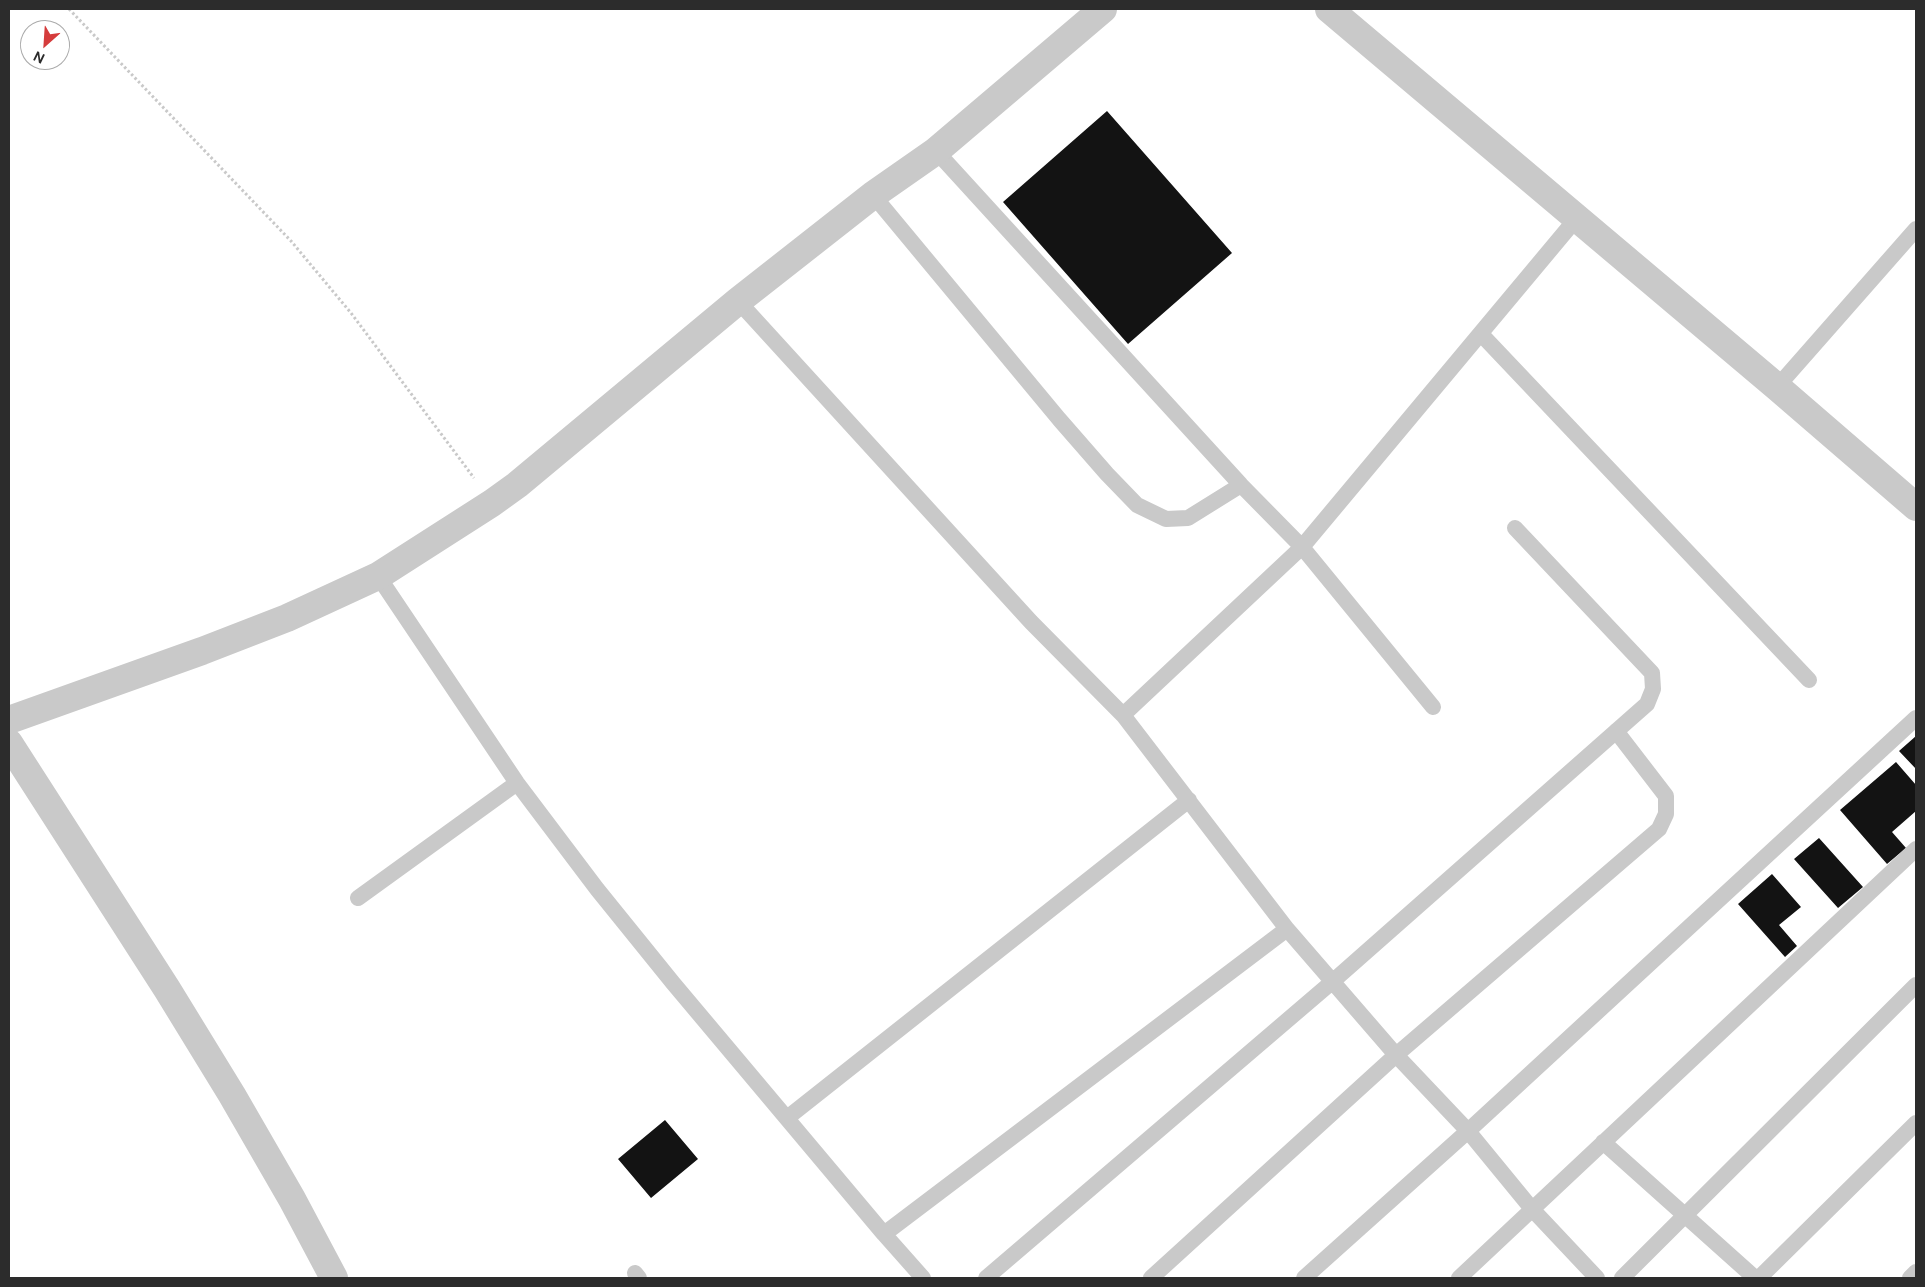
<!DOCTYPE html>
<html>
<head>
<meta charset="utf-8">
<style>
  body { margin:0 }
  #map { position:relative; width:1925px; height:1287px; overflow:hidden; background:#fff; font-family:"DM Sans",sans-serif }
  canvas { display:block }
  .frame { position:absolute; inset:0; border:10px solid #2c2c2c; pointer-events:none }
  .north { position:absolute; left:20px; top:20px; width:50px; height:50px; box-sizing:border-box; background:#fff; border:1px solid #ababab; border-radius:50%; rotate:206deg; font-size:14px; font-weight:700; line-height:20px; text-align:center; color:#2c2c2c }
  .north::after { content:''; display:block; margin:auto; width:18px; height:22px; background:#d53c3c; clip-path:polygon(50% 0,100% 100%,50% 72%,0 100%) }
</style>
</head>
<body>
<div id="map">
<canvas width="1925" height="1287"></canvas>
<div class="frame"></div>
<div class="north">N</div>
</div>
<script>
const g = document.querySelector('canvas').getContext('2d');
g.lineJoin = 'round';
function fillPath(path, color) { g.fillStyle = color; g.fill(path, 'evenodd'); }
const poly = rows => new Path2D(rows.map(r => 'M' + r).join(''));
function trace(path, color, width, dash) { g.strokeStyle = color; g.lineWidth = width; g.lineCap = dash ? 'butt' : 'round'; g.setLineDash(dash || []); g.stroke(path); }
fillPath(poly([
  [1107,111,1232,253,1128,344,1003,202],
  [1916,736,1916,769,1899,751],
  [1896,762,1916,785,1916,811,1892,832,1906,848,1887,864,1840,810],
  [1819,838,1863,887,1838,908,1794,859],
  [1772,874,1801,907,1779,925,1797,946,1785,957,1738,904],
  [665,1120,698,1159,651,1198,618,1159]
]), '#131313');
trace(poly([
  [69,9,291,241,351,313,474,478]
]), '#c9c9c9', 3, [2.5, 2.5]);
trace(poly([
  [936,151,1241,485,1302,547,1433,707],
  [873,195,1059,419,1107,474,1137,505,1166,519,1188,518,1241,485],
  [738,301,1031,622,1123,715,1287,929,1396,1055,1468,1131,1532,1209,1597,1278],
  [1481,334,1809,680],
  [1777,387,1916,229],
  [378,576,517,783,597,889,673,983,884,1234,923,1278],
  [1123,715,1302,547,1576,219],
  [358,898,517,783],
  [787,1118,1189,800],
  [1603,1142,1755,1278],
  [884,1234,1287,929],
  [635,1273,639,1278],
  [986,1278,1332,982,1647,704,1653,689,1652,673,1515,528],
  [1151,1278,1396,1055,1659,829,1666,814,1666,796,1616,731],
  [1304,1278,1468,1131,1916,718],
  [1459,1278,1916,849],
  [1622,1278,1916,985],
  [1759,1278,1916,1123],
  [1910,1278,1916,1272]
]), '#c9c9c9', 16);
trace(poly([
  [1329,9,1777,387,1916,507],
  [9,720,202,651,287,618,378,576,492,503,517,485,738,301,873,195,936,151,1103,9],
  [9,743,167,989,232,1095,292,1199,334,1278]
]), '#c9c9c9', 28);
</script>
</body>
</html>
